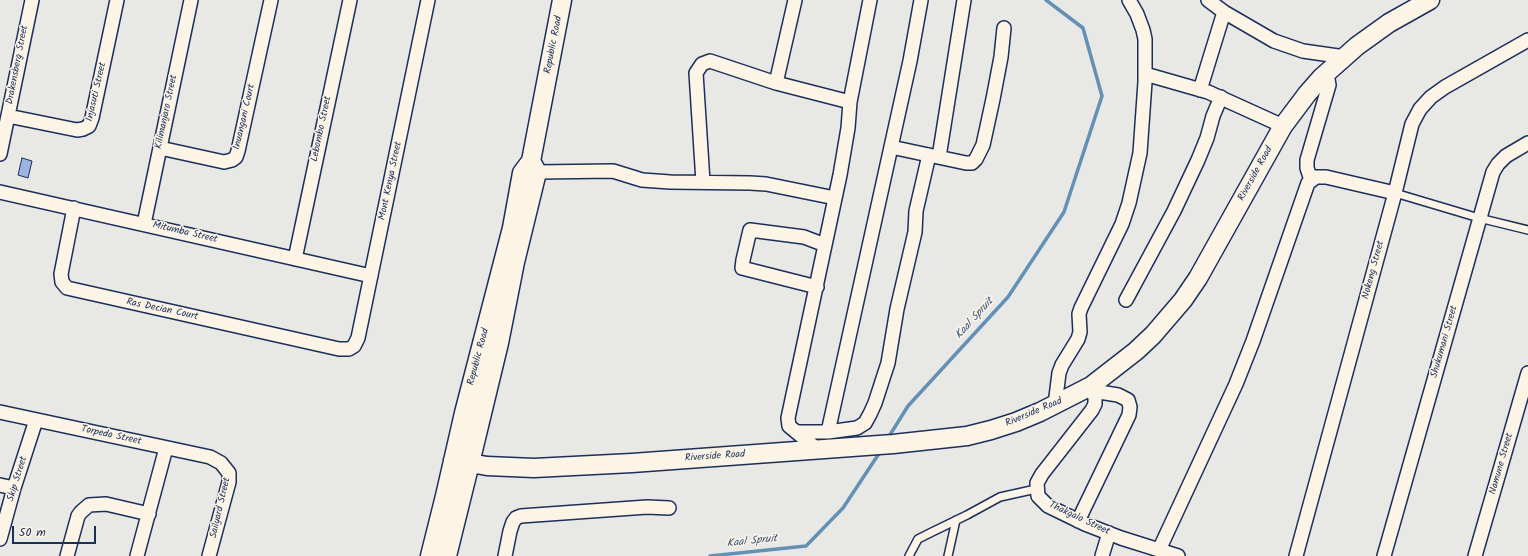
<!DOCTYPE html>
<html>
<head>
<meta charset="utf-8">
<style>
  body { margin:0 }
  #map { position:relative; width:1528px; height:556px; overflow:hidden; background:#e8e8e4; font-family:Kalam,sans-serif }
  canvas { display:block }
  .scale { position:absolute; left:12px; top:526px; width:84px; height:18px; box-sizing:border-box; border:2px solid #1b2f5e; border-top:0; padding-left:5px; font-size:12px; line-height:14px; white-space:nowrap; color:#1b2f5e; -webkit-text-stroke:3px #fcf5e5; paint-order:stroke }
</style>
</head>
<body>
<div id="map">
<canvas width="1528" height="556"></canvas>
<div class="scale">50 m</div>
</div>
<script>
const g = document.querySelector('canvas').getContext('2d');
g.lineJoin = 'round';
const poly = rows => new Path2D(rows.map(r => 'M' + r).join(''));
function trace(path, color, width, dash) { g.strokeStyle = color; g.lineWidth = width; g.lineCap = dash ? 'butt' : 'round'; g.setLineDash(dash || []); g.stroke(path); }
function fillPath(path, color) { g.fillStyle = color; g.fill(path, 'evenodd'); }
function drawText(font, color, halo, rows, align = 'center') {
  g.font = font + ' Kalam,sans-serif'; g.lineWidth = 3; g.setLineDash([]); g.textBaseline = 'middle'; g.strokeStyle = halo; g.fillStyle = color; for (const [text, x, y, turn = 0] of rows) {
    g.save(); g.translate(x, y); g.rotate((+turn || 0) * Math.PI / 180); g.textAlign = isNaN(turn) ? turn : align; if (halo) g.strokeText(text, 0, 0); g.fillText(text, 0, 0); g.restore();
  }
}
trace(poly([
  [888,438,908,406,1008,297,1064,212,1102,96,1083,28,1046,0],
  [710,556,806,546,843,508,880,452]
]), '#6291b8', 3.5);
const building = poly([
  [22,158,32,161,28,178,18,175,22,158]
]);
fillPath(building, '#9ab5e1');
trace(building, '#1b2f5e', 1);
const lane = poly([
  [1395,193,1479,218,1528,230],
  [909,556,918,539,930,533,967,515,1000,497,1036,489],
  [948,556,956,520]
]);
const street = poly([
  [1208,0,1224,12,1274,41,1303,51,1345,57],
  [1145,74,1208,92,1283,126],
  [776,83,850,102],
  [1200,90,1224,12],
  [8,116,77,130,83,129,89,126,92,118,117,0],
  [891,147,966,163,972,163,976,159,983,145,993,99,1001,57,1004,28],
  [160,148,224,162,232,160,236,157,238,151,271,0],
  [0,154,32,0],
  [939,157,964,0],
  [537,172,613,171,642,180,670,182,750,183,766,184,835,198],
  [1311,180,1307,168,1307,160,1329,85,1327,73],
  [703,182,696,73,702,64,710,61,776,83,795,0],
  [0,192,371,276],
  [74,208,61,274,62,282,67,288,339,349,349,349,354,346,358,338,428,0],
  [144,224,191,0],
  [295,259,350,0],
  [817,287,742,268,743,260,750,230,804,237,825,245],
  [1126,300,1174,211,1198,160,1207,138,1213,116,1221,97],
  [1091,386,1095,398,1095,404,1092,410,1042,474,1037,483,1038,496,1048,506,1085,524,1121,538,1178,556],
  [1055,405,1059,373,1062,365,1078,339,1080,332,1079,314,1081,308,1122,224,1129,203,1140,153,1145,82,1145,39,1143,30,1137,14,1129,0],
  [0,412,210,457,221,463,229,473,229,482,209,556],
  [797,432,828,432,857,428,865,423,870,414,875,403,888,363,897,309,915,232,916,211,929,155],
  [828,432,910,61,921,0],
  [817,449,789,426,788,418,840,175,848,128,850,102,870,0],
  [0,485,14,488],
  [1078,521,1129,415,1130,407,1128,400,1118,395,1093,391],
  [0,539,14,488,36,420],
  [1159,550,1236,384,1253,341,1308,183,1316,177,1326,177,1395,193],
  [67,556,78,516,81,512,89,505,106,504,149,514],
  [137,556,166,448],
  [505,556,510,531,513,522,516,518,521,516,647,507,669,508],
  [1102,556,1109,533],
  [1296,556,1395,193,1412,124,1420,109,1431,97,1445,87,1528,40],
  [1384,556,1493,172,1498,164,1506,156,1528,143],
  [1475,556,1528,373]
]);
const secondary = poly([
  [453,460,487,466,534,468,632,463,893,444,967,436,991,430,1016,422,1040,412,1091,386,1136,351,1153,335,1183,300,1198,278,1283,126,1307,94,1322,77,1357,46,1389,23,1430,0],
  [430,556,445,496,464,413,512,228,522,173,531,161,562,0],
  [447,556,470,463,499,343,515,262,537,172,531,161]
]);
trace(lane, '#1b2f5e', 10);
trace(street, '#1b2f5e', 16);
trace(secondary, '#1b2f5e', 21);
trace(lane, '#fcf5e5', 7);
trace(street, '#fcf5e5', 13);
trace(secondary, '#fcf5e5', 18);
drawText('10px', '#1b2f5e', '#fcf5e5', [
  ["Republic Road",554,45,-79],
  ["Drakensberg Street",18,65,-79],
  ["Injasuti Street",97,92,-77],
  ["Kilimanjaro Street",167,112,-78],
  ["Inuangani Court",245,117,-77],
  ["Lebombo Street",322,129,-78],
  ["Riverside Road",1256,174,-61],
  ["Mont Kenya Street",391,181,-78],
  ["Mitumba Street",185,233,13],
  ["Nokeng Street",1374,270,-75],
  ["Ras Decian Court",162,310,12],
  ["Shukumani Street",1445,342,-74],
  ["Republic Road",479,357,-75],
  ["Riverside Road",1034,413,-23],
  ["Torpedo Street",111,436,12],
  ["Riverside Road",715,457,-4],
  ["Namune Street",1502,464,-74],
  ["Skip Street",18,479,-73],
  ["Sailyard Street",221,508,-77],
  ["Thakgalo Street",1079,519,25]
]);
drawText('italic 11px', '#395884', '#fcf5e5', [
  ["Kaal Spruit",975,319,-48],
  ["Kaal Spruit",752,542,-6]
]);
</script>
</body>
</html>
